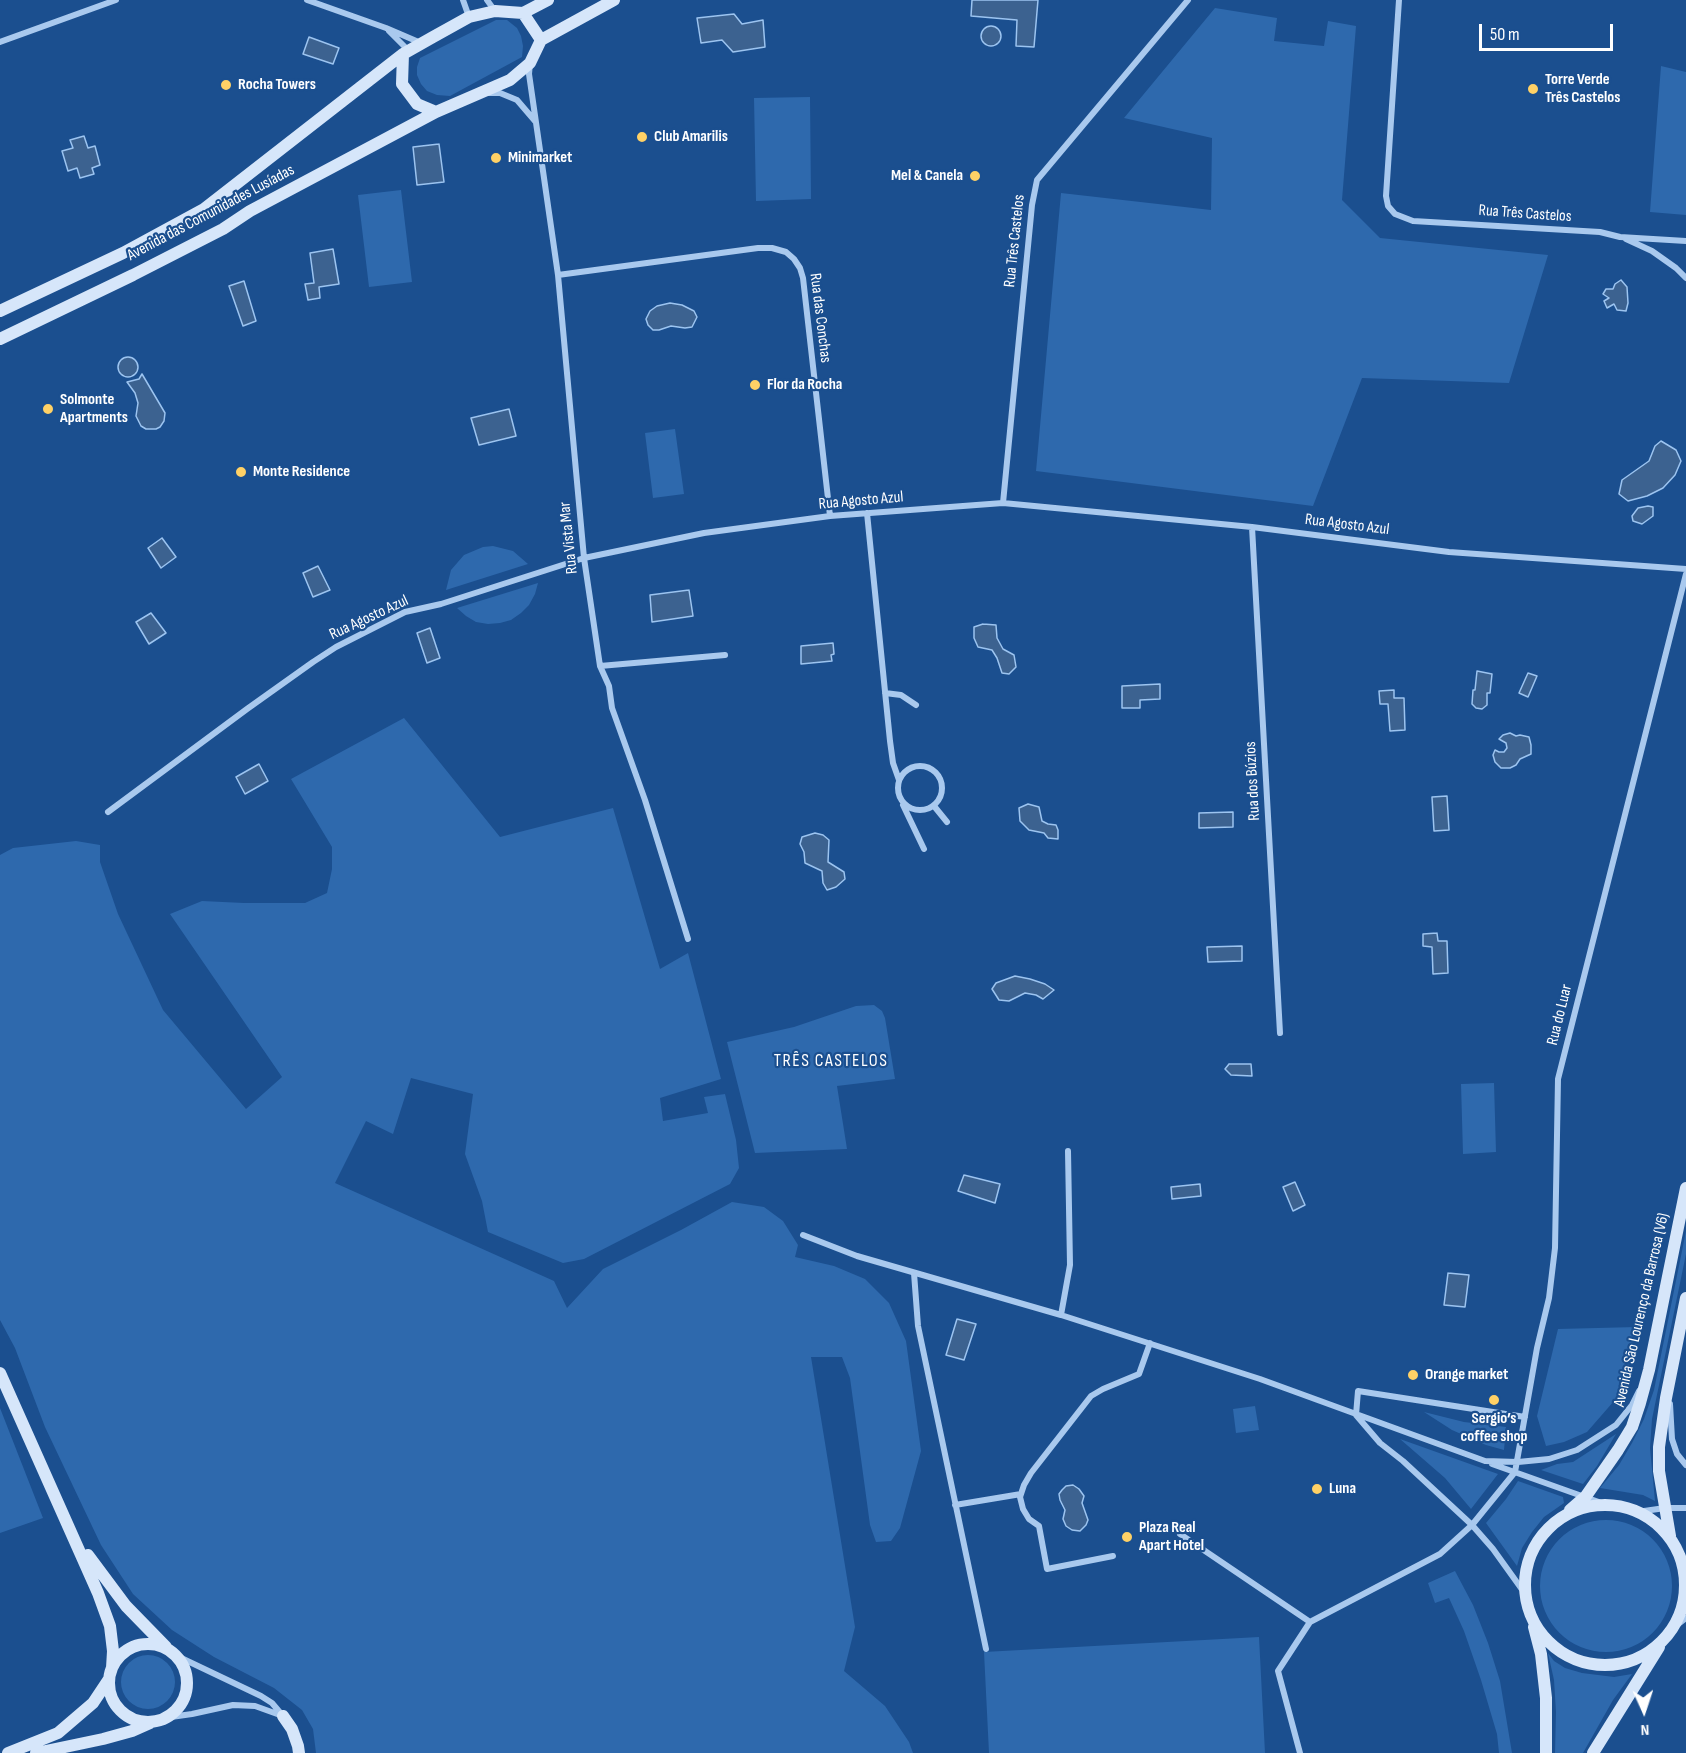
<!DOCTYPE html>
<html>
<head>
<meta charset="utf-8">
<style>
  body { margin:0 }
  #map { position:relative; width:1686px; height:1753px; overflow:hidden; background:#1b4f8f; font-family:"Sofia Sans Condensed",sans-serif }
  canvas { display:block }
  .north { position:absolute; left:1614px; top:1681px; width:60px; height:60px; -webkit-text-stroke:4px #1b4f8f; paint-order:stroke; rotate:177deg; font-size:16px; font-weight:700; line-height:24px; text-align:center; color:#fff }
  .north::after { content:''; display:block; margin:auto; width:21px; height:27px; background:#fff; clip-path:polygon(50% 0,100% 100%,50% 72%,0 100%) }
  .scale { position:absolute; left:1479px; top:24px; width:134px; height:27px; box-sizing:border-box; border:3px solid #fff; border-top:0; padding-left:8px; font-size:18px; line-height:21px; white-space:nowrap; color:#fff; -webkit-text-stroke:4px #1b4f8f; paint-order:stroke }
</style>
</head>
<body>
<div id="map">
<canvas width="1686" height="1753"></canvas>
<div class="north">N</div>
<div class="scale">50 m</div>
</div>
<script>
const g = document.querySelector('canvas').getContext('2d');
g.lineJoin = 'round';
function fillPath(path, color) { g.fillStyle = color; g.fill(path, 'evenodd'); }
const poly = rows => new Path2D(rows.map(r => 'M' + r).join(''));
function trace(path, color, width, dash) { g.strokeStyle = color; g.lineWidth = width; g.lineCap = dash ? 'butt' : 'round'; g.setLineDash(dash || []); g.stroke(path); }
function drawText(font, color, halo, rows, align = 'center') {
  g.font = font + ' "Sofia Sans Condensed",sans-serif'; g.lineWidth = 4.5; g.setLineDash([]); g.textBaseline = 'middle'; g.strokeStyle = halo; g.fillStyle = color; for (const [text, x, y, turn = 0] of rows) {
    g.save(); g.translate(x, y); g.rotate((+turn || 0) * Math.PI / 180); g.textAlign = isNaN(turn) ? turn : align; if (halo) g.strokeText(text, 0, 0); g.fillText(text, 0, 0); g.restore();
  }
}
fillPath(poly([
  [1215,8,1277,18,1274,41,1324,46,1328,21,1356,26,1342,200,1380,238,1548,255,1509,383,1362,378,1313,506,1036,471,1061,193,1211,210,1212,138,1124,118],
  [496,20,507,20,517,28,521,36,523,46,522,57,450,96,437,95,427,91,421,84,417,75,417,67,420,58],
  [1661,66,1686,72,1686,215,1650,212],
  [810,97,811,199,756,201,754,98],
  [401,190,412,282,369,287,358,195],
  [675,429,684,494,653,498,645,433],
  [493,546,513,551,528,564,446,590,451,570,464,555,483,547],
  [538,583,535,594,529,605,521,613,511,620,500,623,488,624,476,622,466,616,457,608],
  [404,718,500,837,613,808,660,969,688,953,721,1079,660,1098,663,1121,708,1113,704,1097,725,1094,736,1140,739,1168,730,1184,584,1259,563,1263,488,1232,482,1201,465,1154,473,1094,411,1078,393,1134,366,1121,335,1183,554,1281,567,1308,603,1269,681,1230,732,1202,764,1207,783,1221,798,1245,795,1257,834,1266,865,1279,889,1303,906,1341,921,1451,900,1528,891,1541,876,1542,870,1525,850,1378,842,1357,811,1357,855,1627,844,1671,885,1706,909,1742,913,1753,316,1753,313,1729,302,1710,274,1688,214,1657,172,1630,133,1594,101,1545,45,1427,15,1348,0,1320,0,855,13,848,76,841,100,845,100,862,118,914,163,1010,246,1109,282,1077,170,914,202,901,244,903,305,903,327,893,332,869,332,847,291,779],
  [874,1005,882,1011,885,1018,895,1079,837,1086,847,1149,755,1153,727,1042,794,1027,856,1006],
  [1494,1083,1496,1152,1463,1154,1461,1084],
  [1686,1231,1686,1254,1652,1419,1650,1448,1655,1501,1643,1495,1600,1488,1619,1465,1632,1443,1644,1419,1654,1390],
  [1637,1327,1627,1380,1621,1393,1587,1432,1564,1442,1546,1446,1537,1416,1558,1329],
  [1255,1406,1259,1430,1236,1433,1233,1409],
  [0,1408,43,1518,0,1533],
  [1424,1412,1464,1422,1506,1427,1504,1450,1486,1445,1452,1430],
  [1616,1434,1597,1466,1583,1484,1541,1470,1557,1464,1573,1462],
  [1400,1439,1498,1474,1471,1509,1445,1478],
  [1518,1481,1563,1497,1564,1503,1544,1517,1532,1532,1522,1548,1517,1566,1486,1523,1506,1499],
  '1540 1586a66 66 0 1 1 132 0a66 66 0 1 1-132 0Z',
  [1455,1571,1473,1605,1488,1643,1500,1681,1512,1753,1499,1753,1497,1734,1481,1680,1464,1631,1449,1598,1435,1603,1428,1583],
  [1259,1637,1265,1753,989,1753,984,1652],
  [1548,1653,1554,1661,1565,1668,1582,1673,1614,1677,1632,1674,1613,1700,1583,1753,1555,1753,1556,1712,1554,1680],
  '121 1682a27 27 0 1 1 54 0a27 27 0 1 1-54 0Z'
]), '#2e69ad');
const water = poly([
  [972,0,1038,0,1034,47,1016,46,1017,20,971,16,972,0],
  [734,14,742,24,763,20,765,47,733,52,722,40,701,43,697,18,734,14],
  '981 36a10 10 0 1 1 20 0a10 10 0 1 1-20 0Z',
  [309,37,339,48,333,64,303,54,309,37],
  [84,136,88,148,95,146,100,165,92,168,94,174,80,178,77,168,68,171,62,151,73,148,70,140,84,136],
  [439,144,444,182,417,185,413,147,439,144],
  [333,249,339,284,319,287,320,298,308,300,305,284,314,283,310,253,333,249],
  [1621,280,1627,287,1628,303,1626,311,1617,310,1614,304,1607,308,1604,301,1609,298,1603,294,1606,289,1613,289,1615,284,1621,280],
  [244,281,256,321,243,326,229,286,244,281],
  [670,303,682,305,694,311,697,317,692,327,685,328,671,326,659,330,653,330,648,325,646,319,650,311,657,306,670,303],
  '118 367a10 10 0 1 1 20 0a10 10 0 1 1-20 0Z',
  [142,374,165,413,164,421,160,427,156,429,146,429,141,426,136,416,138,403,135,393,127,382,139,379,142,374],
  [509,409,516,436,479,445,471,418,509,409],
  [1661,441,1676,450,1681,461,1675,475,1663,488,1647,496,1628,501,1619,494,1622,480,1649,461,1655,446,1661,441],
  [1648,506,1653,507,1653,516,1642,524,1633,521,1632,516,1638,508,1648,506],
  [162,538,176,557,161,568,148,548,162,538],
  [318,566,330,590,313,597,303,573,318,566],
  [689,590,693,616,652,622,650,595,689,590],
  [151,613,166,633,149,644,136,622,151,613],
  [983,624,996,625,997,638,1003,649,1014,655,1016,667,1009,674,1002,673,997,658,992,650,978,647,974,638,974,627,983,624],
  [430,628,440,658,427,663,417,633,430,628],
  [833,643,834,654,831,655,832,661,801,664,801,646,833,643],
  [1477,671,1492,674,1490,693,1487,693,1487,705,1482,709,1476,708,1472,704,1473,690,1475,690,1477,671],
  [1528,673,1537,676,1528,697,1519,693,1528,673],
  [1160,684,1160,699,1140,700,1140,708,1122,708,1122,686,1160,684],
  [1394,690,1394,698,1404,698,1405,730,1390,731,1388,704,1380,704,1379,691,1394,690],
  [1510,733,1516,736,1520,735,1529,737,1531,745,1531,754,1520,759,1516,765,1510,768,1501,768,1495,762,1493,755,1495,750,1499,752,1504,752,1507,748,1506,743,1499,739,1503,735,1510,733],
  [259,764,268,781,245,794,236,777,259,764],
  [1447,796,1449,830,1434,831,1432,797,1447,796],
  [1028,804,1039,807,1042,821,1048,824,1056,825,1058,830,1058,839,1048,838,1044,833,1029,830,1020,821,1019,808,1028,804],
  [1233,812,1233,827,1199,828,1199,813,1233,812],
  [815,833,823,835,829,840,828,862,844,872,845,879,836,887,827,890,823,883,822,871,805,863,804,852,800,844,802,837,815,833],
  [1437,933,1438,941,1447,941,1448,973,1433,974,1432,947,1423,946,1423,934,1437,933],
  [1242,946,1242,961,1208,962,1207,947,1242,946],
  [1015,976,1030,979,1045,984,1054,990,1043,999,1036,995,1025,993,1009,1001,999,1000,992,989,996,983,1015,976],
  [1229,1064,1251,1064,1252,1076,1231,1075,1225,1069,1229,1064],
  [964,1175,1000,1184,995,1203,958,1191,964,1175],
  [1295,1182,1305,1205,1293,1211,1283,1187,1295,1182],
  [1200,1184,1201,1196,1172,1199,1171,1187,1200,1184],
  [1448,1273,1469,1275,1465,1307,1444,1305,1448,1273],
  [957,1319,976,1324,964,1360,946,1355,957,1319],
  [1073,1485,1079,1489,1084,1496,1082,1503,1088,1520,1086,1525,1080,1531,1072,1530,1066,1526,1063,1519,1065,1510,1060,1500,1059,1494,1062,1490,1066,1486,1073,1485]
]);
fillPath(water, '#3c6290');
trace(water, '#9cc4f0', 1.5);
trace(poly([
  [307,0,386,28,421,43],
  [463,0,469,17],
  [487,0,495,11],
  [1399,0,1386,196,1388,206,1395,214,1413,221,1600,232,1620,237,1686,241],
  [389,31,409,51],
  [0,42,116,0],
  [530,63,529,74,558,275,584,558,600,666,609,686,612,708,645,800,688,939],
  [487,93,500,93,517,100,535,121],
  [1626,239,1652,251,1676,268,1686,278],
  [558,275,758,248,772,248,786,252,794,259,800,268,803,278,830,516],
  [1003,503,1032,205,1037,180,1188,0],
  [867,513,890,741,893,763,899,780],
  [1252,527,1280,1033],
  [600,666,725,655],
  [885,693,901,695,916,705],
  '898 788a22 22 0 1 1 44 0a22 22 0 1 1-44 0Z',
  [903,805,924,849],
  [934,806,947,822],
  [108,812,247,709,313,662,336,647,405,612,441,604,584,558,704,533,830,516,1003,503,1252,527,1449,552,1686,569],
  [803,1235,857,1256,1061,1315,1260,1379,1485,1461,1518,1462,1549,1459,1577,1450,1616,1425,1632,1405,1639,1391],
  [914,1273,918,1326,986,1649],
  [1061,1315,1070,1265,1068,1151],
  [1670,1404,1672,1439,1677,1454,1686,1465],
  [1525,1417,1358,1391,1356,1415,1380,1443,1403,1461,1472,1525,1493,1549,1526,1595],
  [1492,1464,1610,1506],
  [955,1505,1021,1494],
  [1637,1512,1665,1508,1686,1508],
  [1180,1534,1310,1622,1278,1671,1300,1753],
  [1113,1556,1047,1569,1039,1526,1029,1519,1023,1509,1020,1497,1024,1485,1031,1473,1091,1396,1103,1389,1139,1374,1150,1343],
  [1310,1622,1440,1554,1472,1525,1515,1472,1537,1348,1549,1298,1555,1248,1558,1079,1686,574],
  [1672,1629,1686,1618],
  [177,1656,261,1696,272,1703,283,1716],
  [164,1718,192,1714,233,1705,255,1706,280,1715]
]), '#a9c9ee', 6);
trace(poly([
  [523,13,541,40],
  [403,54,402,84,417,104,436,112],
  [0,311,123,253,204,209,403,54,433,37,469,17,495,11,523,13,548,0],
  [0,339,133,275,223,229,250,211,436,112,510,80,530,63,541,40,614,0],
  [0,1373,98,1593,110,1626,113,1651,112,1668],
  '1525 1585a80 80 0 1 1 160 0a80 80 0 1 1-160 0Z',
  [1570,1510,1586,1496,1618,1450,1632,1427,1640,1403,1649,1370,1686,1188],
  [1670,1536,1659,1471,1659,1447,1666,1398,1686,1298],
  [88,1555,126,1606,166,1647],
  [1534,1627,1541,1654,1546,1698,1546,1753],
  '109 1683a39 39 0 1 1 78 0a39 39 0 1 1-78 0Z',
  [283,1716,292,1729,298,1746,299,1753],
  [8,1753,58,1733,93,1703,109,1679],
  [36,1753,103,1739,132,1731,150,1723],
  [1593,1753,1659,1647]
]), '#d6e6fa', 12);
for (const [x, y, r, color] of [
  [226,85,6,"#ffd166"],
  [1533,89,6,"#ffd166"],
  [642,137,6,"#ffd166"],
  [496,158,6,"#ffd166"],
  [975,176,6,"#ffd166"],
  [755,385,6,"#ffd166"],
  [48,409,6,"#ffd166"],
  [241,472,6,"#ffd166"],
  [1413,1375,6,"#ffd166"],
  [1494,1400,6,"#ffd166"],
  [1317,1489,6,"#ffd166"],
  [1127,1537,6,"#ffd166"]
]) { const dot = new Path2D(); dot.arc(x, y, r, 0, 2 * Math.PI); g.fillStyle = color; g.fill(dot); trace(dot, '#1b4f8f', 2); }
drawText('bold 16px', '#fff', '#1b4f8f', [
  ["Torre Verde",1545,80],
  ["Três Castelos",1545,98],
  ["Rocha Towers",238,85],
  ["Club Amarilis",654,137],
  ["Minimarket",508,158],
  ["Mel & Canela",963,176,"right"],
  ["Flor da Rocha",767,385],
  ["Solmonte",60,400],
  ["Apartments",60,418],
  ["Monte Residence",253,472],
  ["Orange market",1425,1375],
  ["Sergio’s",1494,1419,"center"],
  ["coffee shop",1494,1437,"center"],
  ["Luna",1329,1489],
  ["Plaza Real",1139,1528],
  ["Apart Hotel",1139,1546]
], 'left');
drawText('16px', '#fff', '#1b4f8f', [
  ["Avenida das Comunidades Lusíadas",211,213,-28],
  ["Rua Três Castelos",1525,214,4],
  ["Rua Três Castelos",1015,241,-84],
  ["Rua das Conchas",820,318,83],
  ["Rua Agosto Azul",861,501,-5],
  ["Rua Agosto Azul",1347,525,7],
  ["Rua Vista Mar",569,538,-96],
  ["Rua Agosto Azul",369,618,-25],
  ["Rua dos Búzios",1253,781,-93],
  ["Rua do Luar",1560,1015,-76],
  ["Avenida São Lourenço da Barrosa (V6)",1642,1310,-77]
]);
g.letterSpacing = '1.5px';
drawText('18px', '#fff', '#1b4f8f', [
  ["TRÊS CASTELOS",831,1061]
]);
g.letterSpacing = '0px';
</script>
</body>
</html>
